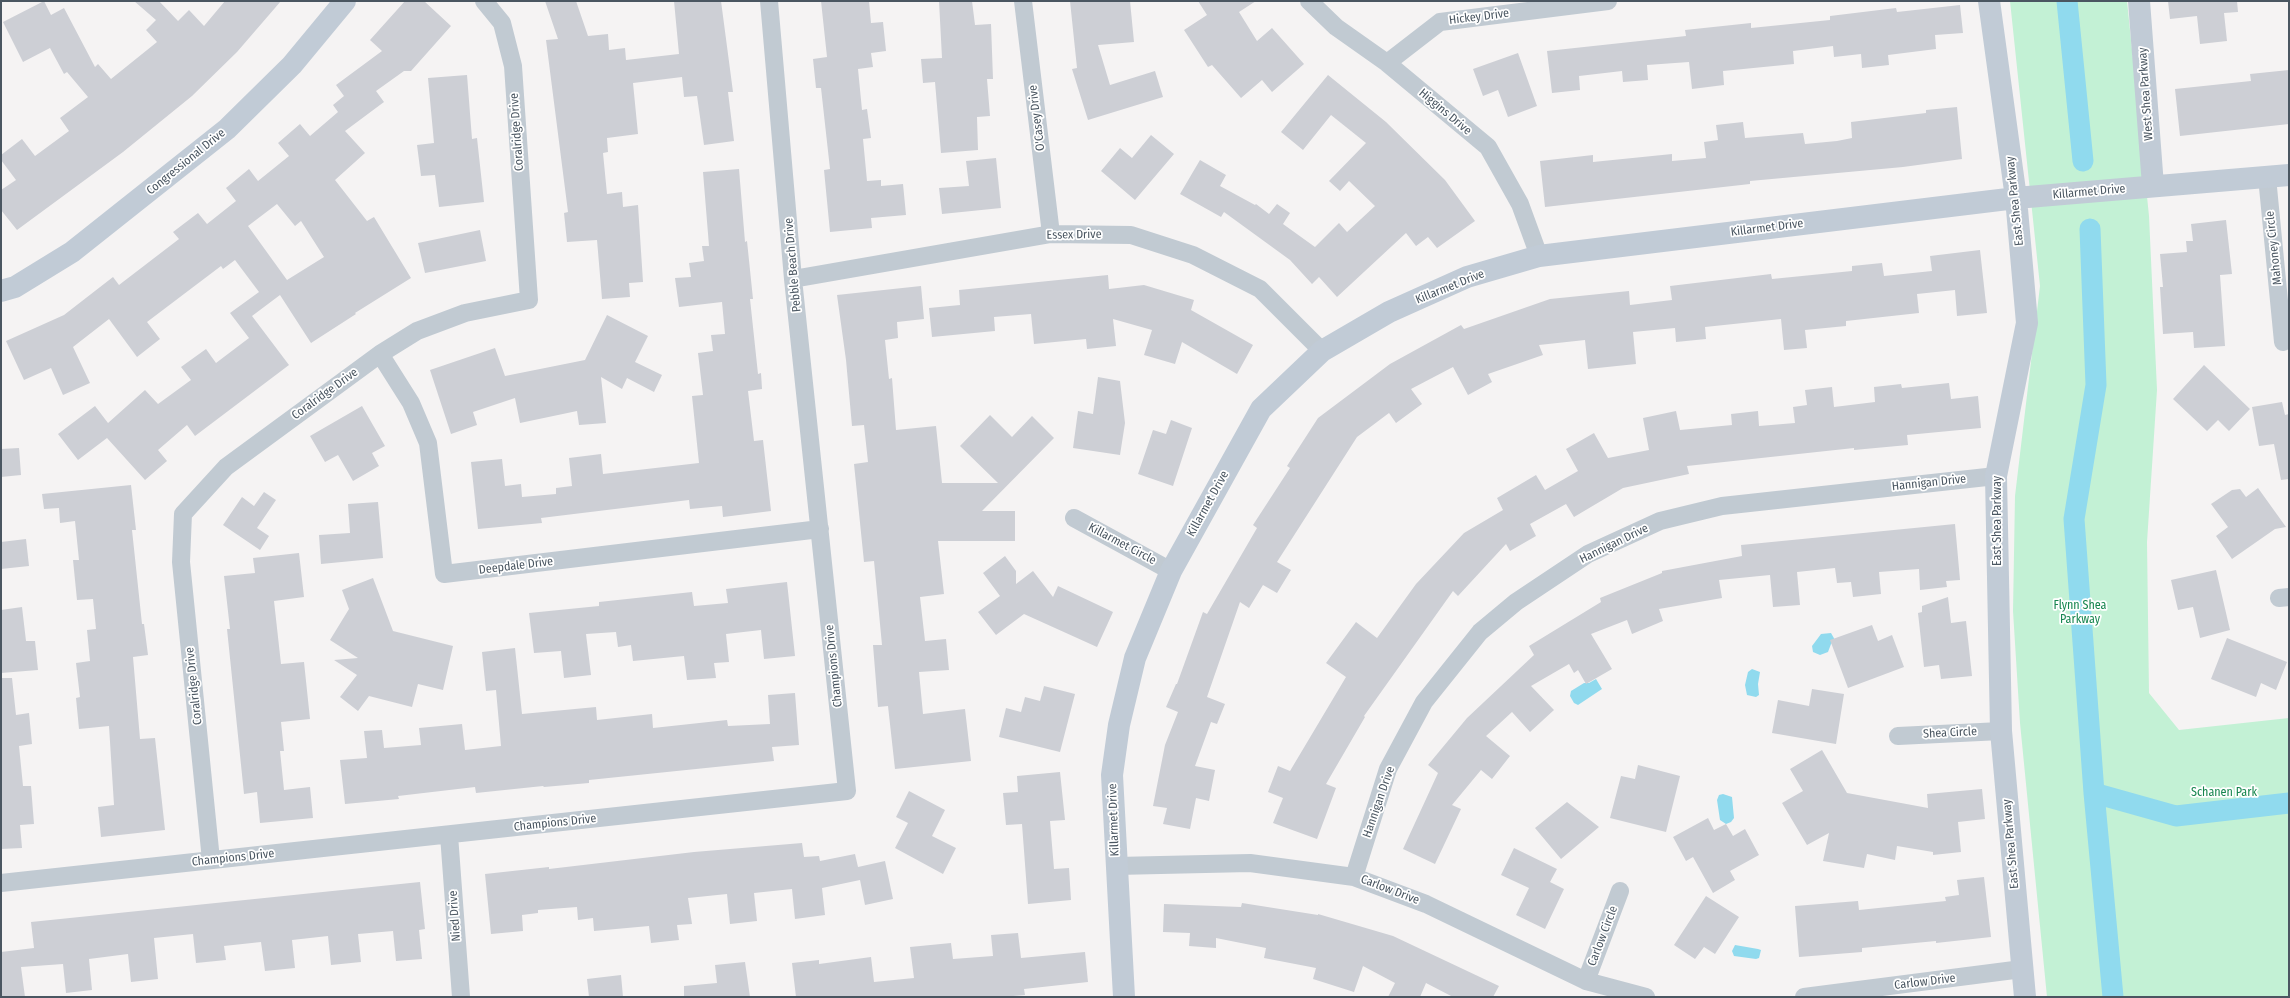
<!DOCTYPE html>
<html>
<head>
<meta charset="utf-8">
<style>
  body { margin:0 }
  #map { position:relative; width:2290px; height:998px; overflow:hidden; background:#f5f3f3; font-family:"Fira Sans Condensed",sans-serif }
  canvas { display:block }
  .frame { position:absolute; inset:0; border:2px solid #4a5661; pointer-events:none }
</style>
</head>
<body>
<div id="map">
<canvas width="2290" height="998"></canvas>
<div class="frame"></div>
</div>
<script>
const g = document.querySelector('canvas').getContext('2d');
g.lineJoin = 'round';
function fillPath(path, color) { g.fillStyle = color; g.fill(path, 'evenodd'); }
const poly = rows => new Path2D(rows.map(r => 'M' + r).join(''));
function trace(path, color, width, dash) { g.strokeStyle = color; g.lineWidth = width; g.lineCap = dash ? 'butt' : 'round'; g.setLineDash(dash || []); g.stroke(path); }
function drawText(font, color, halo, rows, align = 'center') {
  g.font = font + ' "Fira Sans Condensed",sans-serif'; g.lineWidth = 3.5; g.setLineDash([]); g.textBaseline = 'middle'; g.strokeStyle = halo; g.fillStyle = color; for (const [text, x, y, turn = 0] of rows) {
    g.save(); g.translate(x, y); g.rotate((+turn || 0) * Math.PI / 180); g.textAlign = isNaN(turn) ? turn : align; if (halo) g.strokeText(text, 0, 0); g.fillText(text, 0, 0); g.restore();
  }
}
fillPath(poly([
  [2010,1,2127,1,2149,216,2157,390,2147,542,2149,693,2179,730,2289,718,2289,997,2047,997,2020,723,2013,611,2015,496,2040,286]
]), '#c3f1d5');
fillPath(poly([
  [1831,633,1835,640,1831,644,1828,652,1820,655,1813,652,1812,646,1821,634],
  [1752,669,1760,672,1758,684,1759,695,1756,697,1747,695,1745,685,1748,672],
  [1596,679,1602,689,1578,705,1574,703,1570,696,1571,691,1584,683,1589,683],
  [1723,794,1732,797,1734,818,1731,822,1726,824,1720,820,1717,800,1719,795],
  [1735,945,1758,949,1761,950,1759,958,1756,959,1734,956,1732,951]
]), '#90daee');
trace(poly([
  [2067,1,2083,161],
  [2090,229,2096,385,2074,519,2094,793,2113,997],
  [2094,793,2176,816,2289,803]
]), '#90daee', 21);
fillPath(poly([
  [44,1,51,15,64,8,95,67,98,64,111,79,157,42,146,30,156,20,134,1,159,1,178,21,189,10,204,26,225,1,281,1,237,52,192,96,123,152,17,230,1,210,1,190,16,180,1,160,1,155,22,139,35,156,69,131,60,118,88,97,67,72,64,74,50,48,23,62,3,22],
  [405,1,424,1,451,26,411,71,404,71,376,91,384,102,345,131,365,153,335,180,367,221,374,217,411,278,355,313,356,314,311,343,280,295,252,316,289,365,195,436,187,425,158,450,167,461,145,480,107,438,78,460,58,434,95,406,108,423,145,390,158,404,191,380,181,367,206,349,216,363,249,338,230,313,259,292,235,260,223,269,221,266,147,322,160,339,137,357,109,319,73,347,90,383,63,395,51,368,24,380,6,341,64,315,113,277,119,285,179,239,173,232,198,213,207,224,236,201,226,188,249,169,258,181,289,156,278,143,300,124,310,136,338,112,333,105,344,96,336,85,382,51,370,40],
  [277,204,295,226,301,221,324,257,287,280,248,226],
  [545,1,576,1,588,36,608,34,609,50,625,48,626,60,679,54,674,1,721,1,733,92,728,92,734,141,704,145,697,96,684,97,682,77,633,83,638,134,607,138,608,152,603,153,607,194,622,192,623,207,638,205,643,282,629,283,630,297,602,299,597,240,567,242,564,213,568,212,546,40,558,39],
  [821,1,869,1,871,23,883,22,886,51,871,53,873,67,858,69,862,110,867,109,871,138,863,139,867,181,881,180,881,186,903,184,906,215,871,218,872,228,830,232,824,170,830,169,821,88,816,88,813,59,827,57],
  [939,1,972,1,975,25,991,24,993,79,987,79,990,116,977,117,978,150,941,153,935,82,923,83,921,59,942,58],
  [1070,1,1130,1,1134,42,1098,45,1110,85,1155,71,1163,97,1088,120,1072,69,1077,68],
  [1198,1,1256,1,1239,12,1257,41,1272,28,1304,64,1272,92,1262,80,1241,98,1212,65,1208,67,1184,30,1207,15],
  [2168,1,2237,1,2238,12,2224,13,2227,41,2200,44,2197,16,2170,19],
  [1960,5,1963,33,1935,35,1936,49,1888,55,1889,65,1862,68,1861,54,1834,57,1833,46,1793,51,1794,64,1723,71,1724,85,1692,89,1689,62,1647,65,1648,80,1623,82,1622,71,1579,76,1580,90,1552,93,1547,51,1686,36,1685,30,1751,23,1751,28,1830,20,1830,16,1896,8,1897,12],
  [1518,53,1537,106,1508,117,1498,90,1483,96,1473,69],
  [2289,70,2289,124,2180,136,2175,89,2251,81,2250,74],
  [467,75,472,139,477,138,484,202,439,207,435,175,421,176,417,145,434,143,428,78],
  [1328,75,1386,122,1445,180,1475,221,1437,248,1428,237,1416,246,1406,233,1337,297,1319,277,1312,284,1290,260,1224,212,1221,217,1180,194,1200,160,1226,175,1220,186,1255,205,1256,204,1269,214,1277,204,1290,213,1283,224,1315,247,1339,223,1347,232,1375,206,1349,181,1340,191,1329,181,1366,143,1331,115,1303,150,1281,132],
  [1957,107,1962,159,1903,167,1750,181,1750,184,1545,207,1540,161,1593,155,1593,162,1672,154,1672,161,1706,158,1704,142,1718,140,1716,125,1743,122,1745,138,1803,133,1805,144,1837,141,1852,138,1851,122,1926,113,1926,110],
  [1151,135,1174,154,1135,200,1101,171,1120,148,1132,158],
  [996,158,1001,208,942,214,939,188,969,186,966,161],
  [739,169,745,242,747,241,753,299,750,299,758,374,761,373,762,389,748,391,754,441,763,440,771,511,723,517,722,506,690,509,689,500,541,518,542,523,478,529,471,462,502,459,505,486,521,484,522,497,556,494,556,488,572,486,569,458,601,454,603,474,699,463,692,396,703,395,698,353,713,351,711,335,725,334,722,302,679,307,675,278,691,277,689,263,704,261,702,246,709,246,703,172],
  [2226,220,2232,274,2220,275,2225,346,2194,348,2193,332,2163,334,2160,287,2163,287,2160,254,2187,252,2186,241,2193,241,2191,224],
  [480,230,486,261,425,273,418,243],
  [1980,250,1987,313,1957,316,1955,290,1917,294,1919,313,1846,321,1846,326,1805,330,1807,348,1784,350,1781,319,1705,327,1706,339,1676,342,1675,328,1633,332,1636,364,1588,369,1585,340,1539,345,1543,355,1488,374,1492,382,1468,395,1453,367,1411,389,1422,404,1396,423,1389,413,1357,437,1277,562,1291,570,1277,593,1263,585,1249,608,1240,602,1207,697,1225,704,1217,724,1211,722,1195,766,1215,770,1209,801,1196,798,1190,829,1163,824,1167,808,1153,806,1165,745,1178,712,1166,707,1176,684,1177,684,1203,612,1207,614,1257,528,1253,525,1290,468,1287,466,1318,418,1390,364,1461,325,1464,329,1550,299,1629,291,1630,305,1672,300,1670,286,1771,274,1772,279,1852,271,1852,266,1882,263,1884,276,1932,271,1930,256],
  [1108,275,1109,289,1144,285,1194,300,1191,310,1253,345,1237,374,1182,342,1175,364,1144,355,1152,330,1113,319,1116,346,1087,349,1086,339,1034,344,1031,314,994,317,995,331,932,337,929,308,960,305,959,290],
  [921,286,924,319,897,322,898,338,885,340,889,379,892,378,896,430,936,426,942,483,998,483,960,446,990,415,1012,437,1032,416,1054,438,982,511,1015,511,1015,541,938,541,944,594,920,597,925,641,946,639,949,670,919,672,923,714,965,709,971,761,895,769,888,706,878,707,873,645,882,645,874,561,864,562,854,464,868,462,864,425,852,426,846,360,837,295],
  [607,315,648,336,635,362,662,375,654,392,627,378,622,389,601,377,606,423,579,425,577,411,520,423,515,398,473,412,477,425,451,434,430,370,495,348,505,376,585,360],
  [2204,365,2250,409,2229,431,2218,420,2207,431,2173,399],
  [1098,377,1120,381,1125,423,1120,455,1073,448,1078,411,1093,414],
  [1949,383,1951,399,1978,396,1981,428,1907,435,1908,445,1854,450,1854,448,1687,466,1689,474,1623,488,1574,517,1566,504,1530,524,1536,536,1510,551,1506,544,1458,596,1453,591,1364,716,1365,717,1326,784,1336,788,1317,839,1273,823,1283,798,1268,792,1278,766,1290,771,1346,677,1326,663,1356,622,1377,638,1416,584,1464,533,1503,510,1497,498,1536,475,1545,490,1578,471,1566,449,1594,433,1608,458,1649,450,1643,418,1676,411,1680,430,1732,425,1731,414,1758,411,1759,426,1795,423,1793,407,1807,405,1805,390,1832,387,1834,407,1875,402,1874,387,1901,384,1902,388],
  [2282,402,2285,415,2289,414,2289,479,2281,480,2274,444,2259,446,2252,407],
  [362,406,385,446,372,453,379,466,353,481,338,455,325,462,310,436],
  [1171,420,1192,428,1173,486,1138,474,1153,430,1166,434],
  [19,448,21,475,1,477,1,449],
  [131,485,136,530,132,530,142,624,144,624,148,655,133,657,140,739,155,738,165,830,101,837,98,807,114,805,109,726,79,729,76,698,80,697,76,663,90,661,87,630,96,629,93,599,77,600,73,560,79,560,75,521,60,523,59,508,44,509,42,494],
  [2258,488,2286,527,2275,529,2232,559,2216,536,2228,527,2211,504,2232,490,2240,489,2246,497],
  [264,492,276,500,257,528,269,536,260,550,223,525,242,497,254,506],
  [378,502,383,558,321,564,319,535,350,533,348,504],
  [1955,524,1960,580,1946,581,1947,587,1920,590,1919,569,1879,572,1881,594,1853,597,1851,582,1837,583,1835,568,1797,572,1800,605,1773,607,1770,575,1719,580,1722,598,1659,609,1663,621,1632,634,1627,620,1591,634,1612,669,1586,684,1578,670,1574,673,1569,664,1531,686,1554,710,1530,732,1512,712,1486,736,1510,756,1492,779,1481,770,1452,805,1461,809,1435,864,1403,849,1438,773,1428,765,1467,718,1534,655,1529,646,1601,602,1600,598,1662,573,1662,571,1742,556,1741,545],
  [26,539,29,566,1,569,1,542],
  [299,553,304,597,274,601,281,664,304,662,310,719,281,722,284,751,280,751,284,790,310,787,313,818,260,823,257,792,244,794,227,629,230,629,224,576,255,573,253,558],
  [1005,556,1016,571,1016,584,1033,571,1053,597,1058,586,1113,612,1097,647,1024,614,996,635,978,612,1000,596,983,573],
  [2216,570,2230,630,2200,638,2193,607,2178,610,2171,580],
  [373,578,393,631,453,646,443,690,418,684,412,707,369,696,358,711,340,697,357,675,334,660,358,658,330,640,349,609,342,590],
  [787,582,795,656,764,659,761,630,726,634,729,662,714,663,716,678,687,680,684,656,633,661,631,645,618,647,616,632,586,634,591,675,564,678,561,651,534,653,529,613,599,606,599,602,692,592,694,606,728,603,726,589],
  [1948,597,1951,623,1966,621,1972,676,1941,679,1939,665,1924,667,1918,613,1922,612,1922,606],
  [22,607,26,641,35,641,38,670,1,673,1,610],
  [1872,625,1878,641,1892,635,1904,667,1848,688,1830,640],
  [2227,638,2287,662,2276,690,2261,683,2256,697,2211,679],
  [515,648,522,714,596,707,597,720,652,714,653,728,727,720,728,726,770,724,768,695,795,693,799,745,772,747,774,761,589,780,589,783,544,787,543,786,476,793,475,787,398,796,399,799,345,804,340,760,367,758,364,731,382,730,384,748,421,745,419,728,462,724,465,750,501,746,496,690,486,691,482,652],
  [1,678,12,678,16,715,29,713,32,744,19,746,23,786,31,786,34,824,20,825,22,848,1,849],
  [1044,686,1075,694,1060,752,999,737,1006,708,1021,712,1025,697,1040,701],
  [1812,689,1844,694,1836,744,1772,733,1778,700,1809,706],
  [1822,750,1847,793,1928,808,1927,794,1982,789,1985,819,1958,822,1961,852,1933,855,1933,852,1897,846,1895,860,1867,854,1864,868,1823,861,1829,833,1807,845,1782,803,1803,791,1790,769],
  [1638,765,1680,776,1666,832,1610,818,1621,776,1635,779],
  [1060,772,1065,820,1050,821,1054,869,1069,868,1071,900,1028,904,1022,824,1006,825,1003,793,1018,792,1017,776],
  [909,791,945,810,932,836,956,848,943,874,895,848,908,823,896,817],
  [1567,802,1599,827,1561,859,1535,828],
  [1708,818,1714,830,1726,824,1733,836,1745,829,1759,855,1730,871,1735,880,1713,893,1693,857,1686,861,1673,837],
  [802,843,804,857,819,856,820,861,855,854,858,867,885,861,893,899,865,905,860,880,822,888,825,915,795,919,792,889,754,893,757,921,730,924,727,894,688,898,692,924,677,925,679,940,651,943,649,926,594,931,593,918,578,920,577,907,538,910,538,913,522,915,523,931,491,934,485,874,549,867,549,869,694,852],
  [1514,848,1557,869,1550,882,1564,889,1545,929,1516,915,1529,888,1501,875],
  [1984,877,1991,937,1936,943,1936,941,1862,948,1862,952,1799,957,1795,906,1858,901,1859,910,1946,901,1945,897,1959,895,1957,880],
  [420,882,425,929,419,930,422,959,396,961,393,931,358,934,361,962,331,965,328,936,292,940,295,968,265,971,261,942,224,946,226,960,196,963,193,934,154,938,158,979,131,982,128,954,89,959,92,990,66,993,63,964,21,967,25,997,1,997,1,952,34,948,31,922],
  [1706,896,1739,917,1715,954,1704,947,1695,959,1674,945],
  [1242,903,1318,915,1318,914,1393,936,1499,986,1493,997,1453,997,1426,983,1420,997,1388,997,1395,983,1363,966,1354,992,1313,979,1316,968,1264,958,1266,948,1216,938,1216,948,1189,946,1190,933,1163,932,1164,904,1241,907],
  [1018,933,1021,958,1085,952,1088,982,1024,989,1025,995,1001,997,796,997,792,963,819,960,819,964,871,957,874,982,914,978,910,947,951,943,953,959,993,956,991,935],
  [745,962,750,997,684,997,684,986,717,983,715,965],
  [621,975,623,997,589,997,587,979]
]), '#cdcfd5');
trace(poly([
  [1023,1,1051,234],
  [1309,1,1336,27,1387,63,1488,147,1520,204,1539,256],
  [1387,63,1440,22,1608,1],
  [2267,177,2283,342],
  [793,279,1051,234,1131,235,1193,255,1260,289,1322,351],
  [380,354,411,403,428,443,444,574,820,529],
  [1074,518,1171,571],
  [2279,598,2289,597],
  [1898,736,2001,731],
  [449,835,461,997],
  [211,860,181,562,183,514,226,467,380,354,417,331,465,313,529,300,513,66,502,23,484,1],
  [1116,866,1250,863,1354,877,1426,904,1586,981,1646,997],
  [1354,877,1388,769,1424,702,1480,632,1516,602,1588,554,1660,521,1722,506,1996,476],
  [1,883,847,791,793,279,769,1],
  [1586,981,1620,891],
  [1804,997,2022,969]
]), '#c1cad2', 18);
trace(poly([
  [1989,1,2016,198,2027,323,1996,476,2001,731,2025,997],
  [2139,1,2153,186],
  [1,291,15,287,72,252,227,129,292,65,345,1],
  [1124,997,1112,775,1119,725,1135,658,1171,571,1261,409,1322,351,1389,312,1467,277,1539,256,2016,198,2289,175]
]), '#c1cbd6', 22);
drawText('12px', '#4a5661', '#fff', [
  ["Hickey Drive",1479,17,-7],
  ["West Shea Parkway",2146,94,-94],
  ["Higgins Drive",1445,112,40],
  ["O'Casey Drive",1037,118,-97],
  ["Coralridge Drive",517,132,-94],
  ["Congressional Drive",186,162,-39],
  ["Killarmet Drive",2089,192,-5],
  ["East Shea Parkway",2015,201,-96],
  ["Killarmet Drive",1767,228,-7],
  ["Essex Drive",1074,235,-1],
  ["Mahoney Circle",2274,248,-96],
  ["Pebble Beach Drive",793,265,-95],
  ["Killarmet Drive",1450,287,-22],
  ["Coralridge Drive",325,394,-36],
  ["Hannigan Drive",1929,483,-6],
  ["Killarmet Drive",1208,504,-61],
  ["East Shea Parkway",1998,521,-90],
  ["Killarmet Circle",1122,544,28],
  ["Hannigan Drive",1614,544,-26],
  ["Deepdale Drive",516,566,-7],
  ["Champions Drive",834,666,-96],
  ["Coralridge Drive",194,686,-96],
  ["Shea Circle",1950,733,-3],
  ["Hannigan Drive",1379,802,-71],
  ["Killarmet Drive",1114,820,-92],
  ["Champions Drive",555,823,-6],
  ["East Shea Parkway",2011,844,-95],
  ["Champions Drive",233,858,-6],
  ["Carlow Drive",1390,890,21],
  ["Nied Drive",455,916,-94],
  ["Carlow Circle",1603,936,-69],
  ["Carlow Drive",1925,982,-7]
]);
drawText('12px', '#17864f', '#fff', [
  ["Flynn Shea",2080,606],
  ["Parkway",2080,620],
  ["Schanen Park",2224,793]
]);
</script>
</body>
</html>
